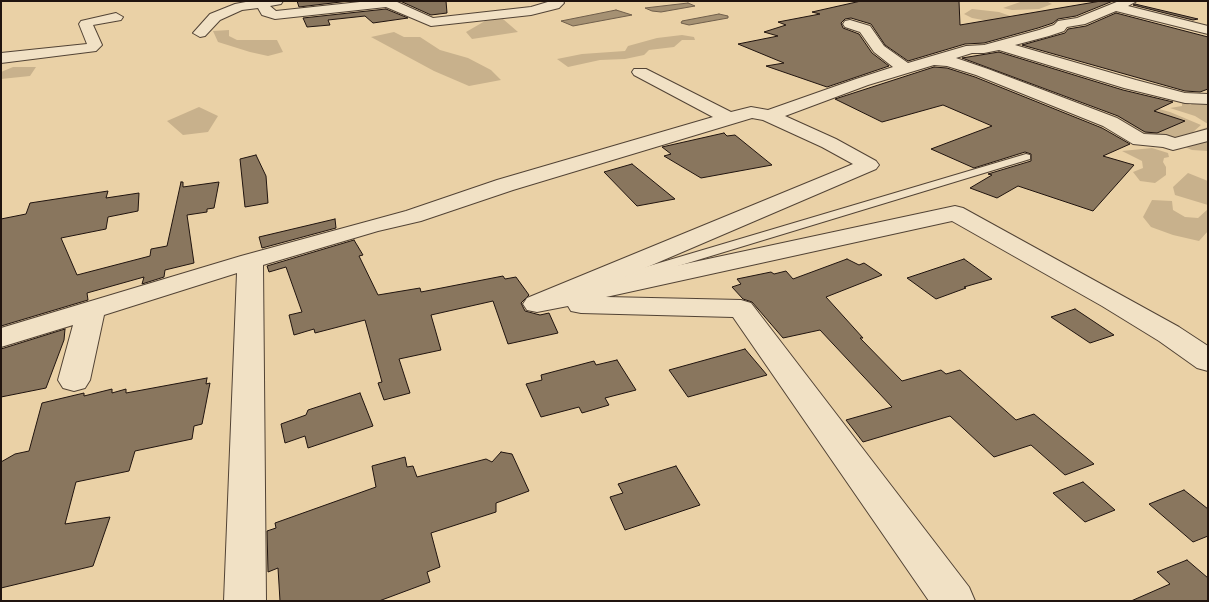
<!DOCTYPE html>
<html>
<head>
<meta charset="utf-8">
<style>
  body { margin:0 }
  #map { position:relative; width:1209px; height:602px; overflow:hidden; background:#ead1a6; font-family:"Sorts Mill Goudy",serif }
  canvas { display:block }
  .frame { position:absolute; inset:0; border:2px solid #20140f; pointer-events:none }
</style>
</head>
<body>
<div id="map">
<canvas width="1209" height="602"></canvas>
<div class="frame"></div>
</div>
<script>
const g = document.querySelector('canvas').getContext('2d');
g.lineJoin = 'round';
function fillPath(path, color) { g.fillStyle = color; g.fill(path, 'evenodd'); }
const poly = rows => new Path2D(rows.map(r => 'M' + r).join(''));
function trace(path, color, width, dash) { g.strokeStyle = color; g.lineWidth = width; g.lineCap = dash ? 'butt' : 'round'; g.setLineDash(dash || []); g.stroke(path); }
fillPath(poly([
  [1023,1,1048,2,1052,4,1039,9,1012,10,1003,8],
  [972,9,999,12,1013,17,999,23,972,18,964,14],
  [503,19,518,32,472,39,466,32,485,21],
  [229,30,229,36,237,40,277,40,283,52,268,56,250,52,218,42,213,31],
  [394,32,404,37,420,37,440,50,468,58,491,70,501,80,469,86,434,71,371,37],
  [682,35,694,37,695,40,682,40,674,47,649,50,644,55,625,59,600,60,568,67,557,59,582,54,625,51,628,46,657,38],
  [13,67,36,67,30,76,1,79,1,72],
  [1208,100,1208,124,1195,116,1170,108,1182,106,1182,102,1191,105,1192,102],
  [1130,101,1170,112,1201,125,1193,132,1208,127,1208,151,1192,150,1175,143,1133,134,1110,122,1120,114],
  [199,107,218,116,208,132,183,135,167,121],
  [1152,148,1168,153,1169,157,1164,158,1163,162,1166,167,1166,175,1155,183,1140,181,1133,172,1143,168,1142,161,1122,151],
  [1188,173,1208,181,1208,205,1175,195,1173,187],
  [1152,200,1172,201,1173,210,1185,217,1198,218,1208,209,1208,231,1199,241,1173,235,1151,227,1143,217]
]), '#c8b18c');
const water = poly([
  [688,3,695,6,661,12,652,11,645,8,688,3],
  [616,10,632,15,573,26,561,21,616,10],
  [719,14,728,16,728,18,689,25,681,23,682,21,719,14]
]);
fillPath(water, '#a59173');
trace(water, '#705f4b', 1);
const building = poly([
  [297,1,349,1,299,7,297,1],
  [400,1,446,1,447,13,431,15,400,1],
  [861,1,959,1,960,25,1101,1,1113,1,1076,16,1058,19,1053,23,1038,28,984,43,965,44,908,61,885,45,871,24,851,18,845,19,841,23,843,28,859,34,872,53,889,66,827,87,766,66,784,63,738,44,778,36,764,32,786,25,778,22,820,14,812,12,861,1],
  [1135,4,1198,19,1193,20,1133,5,1135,4],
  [386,9,408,18,373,23,365,16,328,20,330,25,307,27,303,18,386,9],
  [1116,13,1208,37,1208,89,1200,92,1185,91,1022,45,1065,33,1068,29,1086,26,1116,13],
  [999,52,1123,90,1173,102,1154,111,1185,121,1157,133,1145,132,1118,116,962,58,999,52],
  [934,67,947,68,975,77,1102,128,1130,144,1103,156,1134,165,1093,211,1018,186,997,198,970,188,992,175,988,174,1031,161,1031,154,1025,152,974,168,931,149,992,126,943,105,882,122,835,99,934,67],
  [724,133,727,136,735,135,772,165,701,178,664,156,671,154,662,147,724,133],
  [256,155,266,176,268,203,245,207,240,159,256,155],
  [632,164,675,199,637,206,604,172,632,164],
  [181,182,183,182,183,187,219,182,214,208,207,209,207,212,187,215,194,263,165,270,164,277,142,284,144,277,87,293,88,300,1,326,1,219,26,214,30,203,108,191,106,198,139,193,138,211,108,217,106,229,61,238,77,275,150,256,151,249,167,246,181,182],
  [335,219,336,228,262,248,259,237,335,219],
  [354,240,363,255,359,256,378,295,420,288,421,292,503,276,505,279,516,277,529,295,521,303,525,311,540,315,549,313,558,333,508,344,493,301,431,315,441,350,399,359,410,393,384,400,378,383,382,382,365,320,315,333,314,329,294,335,289,315,302,312,286,267,269,272,267,266,354,240],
  [847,259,859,265,864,263,882,275,826,297,863,338,860,338,902,381,941,370,946,374,960,370,1016,420,1034,414,1094,464,1065,475,1031,445,994,457,950,416,863,442,846,420,892,407,820,330,783,338,752,302,743,299,732,287,741,284,737,279,771,272,774,274,786,271,793,279,847,259],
  [964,259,992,279,964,287,966,288,936,299,907,278,964,259],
  [1075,309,1114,335,1090,343,1051,317,1075,309],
  [65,329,64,340,46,388,1,397,1,349,65,329],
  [745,349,767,375,688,397,669,370,745,349],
  [617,360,636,390,605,398,609,405,582,413,579,407,541,417,526,384,542,380,541,375,594,361,596,365,617,360],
  [207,378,206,384,210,383,202,424,194,426,192,439,135,451,129,471,76,482,65,524,110,517,93,566,1,588,1,462,15,454,29,451,42,403,84,393,84,396,112,389,112,393,126,389,126,393,207,378],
  [360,393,373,426,308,448,305,436,285,443,281,424,306,415,308,410,360,393],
  [501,452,512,454,529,491,496,503,496,512,431,533,440,567,427,572,430,582,379,601,280,601,278,568,268,572,267,531,276,528,275,523,376,487,372,466,405,457,407,467,413,466,417,477,486,459,492,462,501,452],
  [676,466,700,505,625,530,610,497,623,493,618,484,676,466],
  [1083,482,1115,510,1085,522,1053,493,1083,482],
  [1184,490,1208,509,1208,536,1193,542,1149,504,1184,490],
  [1187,560,1208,578,1208,601,1131,601,1170,584,1157,572,1187,560]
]);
fillPath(building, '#89765e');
trace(building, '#20140f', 1);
const service = poly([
  [1026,154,1030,155,1030,159,622,283,612,283,610,280,612,277,1026,154]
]);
const minor = poly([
  [251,1,283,1,281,4,270,6,276,11,369,1,395,1,433,18,531,7,551,1,563,1,564,3,559,8,531,15,431,26,386,7,275,19,262,15,258,8,242,10,220,20,205,36,200,37,193,33,210,14,235,4,251,1],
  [1119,1,1137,1,1128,6,1208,26,1208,34,1116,11,1085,24,1067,27,1064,31,1049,36,1015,45,1136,80,1185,93,1208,94,1208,104,1185,103,1124,88,999,50,984,53,972,53,956,58,988,69,1117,118,1144,134,1166,135,1175,138,1208,129,1208,141,1173,150,1163,147,1133,144,1103,126,976,75,947,66,934,65,868,85,785,116,836,139,876,161,879,165,876,169,624,277,955,206,963,208,1179,327,1208,346,1208,371,1197,368,1159,341,1102,306,952,221,606,297,741,300,751,303,969,587,975,601,929,601,733,317,581,313,571,311,568,306,537,312,527,310,523,304,527,298,853,164,822,147,763,120,752,118,513,190,421,221,378,231,263,265,266,601,224,601,237,273,104,315,90,380,85,388,74,391,63,388,58,380,73,325,1,347,1,328,241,256,406,211,497,180,713,117,634,75,632,72,634,69,646,69,731,112,751,107,768,110,856,79,893,67,874,52,860,32,845,27,843,24,845,21,850,20,870,26,884,46,908,63,966,46,984,45,1039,30,1054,25,1058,21,1077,18,1119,1],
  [116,13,123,17,121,20,93,25,102,45,96,51,1,63,1,53,87,44,79,24,81,21,116,13]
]);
trace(service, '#524335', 2);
trace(minor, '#524335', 2);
fillPath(service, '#f1e1c5');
fillPath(minor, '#f1e1c5');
</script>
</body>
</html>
